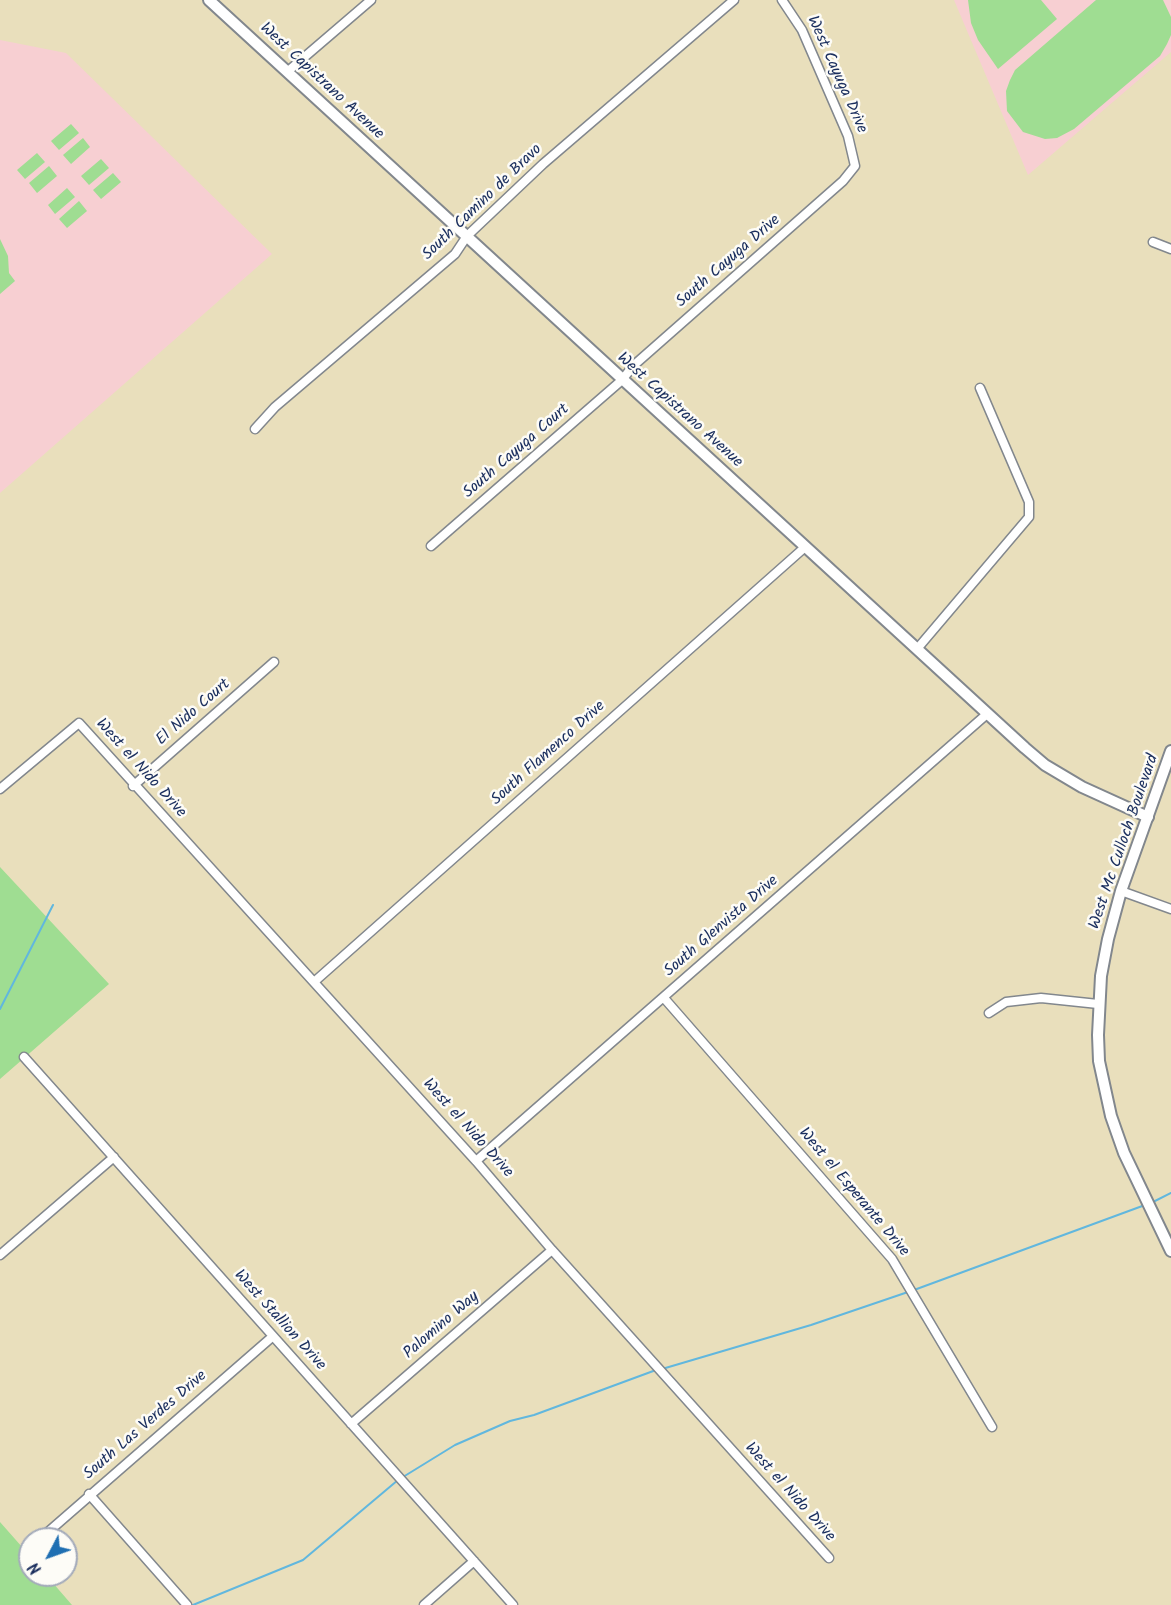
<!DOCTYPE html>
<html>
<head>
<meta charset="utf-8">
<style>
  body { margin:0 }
  #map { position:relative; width:1171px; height:1605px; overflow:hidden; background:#e9dfbc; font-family:Kalam,sans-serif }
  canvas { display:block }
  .north { position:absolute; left:18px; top:1527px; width:60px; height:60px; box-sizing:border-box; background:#fdfcf7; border:2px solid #a3aaba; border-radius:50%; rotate:229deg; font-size:16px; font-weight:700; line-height:24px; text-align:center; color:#1b2f5e }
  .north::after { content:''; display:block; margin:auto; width:21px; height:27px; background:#1f6fb2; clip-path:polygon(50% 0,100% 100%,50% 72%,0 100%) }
</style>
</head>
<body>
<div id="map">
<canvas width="1171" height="1605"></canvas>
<div class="north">N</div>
</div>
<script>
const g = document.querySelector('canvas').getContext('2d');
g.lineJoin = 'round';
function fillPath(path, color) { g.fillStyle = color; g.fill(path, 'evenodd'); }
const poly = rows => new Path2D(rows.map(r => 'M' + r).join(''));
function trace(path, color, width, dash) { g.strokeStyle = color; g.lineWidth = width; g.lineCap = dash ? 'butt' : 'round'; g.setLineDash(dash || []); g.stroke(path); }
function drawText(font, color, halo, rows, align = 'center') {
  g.font = font + ' Kalam,sans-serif'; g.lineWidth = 5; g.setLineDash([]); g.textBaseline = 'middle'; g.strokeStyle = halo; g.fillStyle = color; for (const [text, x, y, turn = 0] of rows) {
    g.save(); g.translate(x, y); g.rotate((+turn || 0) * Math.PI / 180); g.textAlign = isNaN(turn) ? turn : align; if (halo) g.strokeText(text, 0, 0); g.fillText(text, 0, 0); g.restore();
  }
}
fillPath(poly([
  [954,0,1171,0,1171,52,1028,175],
  [0,40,66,53,272,254,0,493]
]), '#f7cfd2');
fillPath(poly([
  [968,0,1041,0,1057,19,998,69,978,40,971,23],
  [1096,0,1163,0,1171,17,1171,35,1167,44,1160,56,1074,129,1057,138,1045,139,1023,132,1007,111,1006,91,1010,80,1015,70],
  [71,124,79,133,59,150,51,141],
  [83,138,90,147,71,164,63,155],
  [37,153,45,162,25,179,17,170],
  [101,159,109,168,89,185,81,176],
  [49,166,57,176,37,193,29,183],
  [113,173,121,182,101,199,93,190],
  [67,188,75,197,55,214,48,205],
  [79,201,87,211,67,228,59,219],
  [0,239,8,256,9,273,15,281,0,294],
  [0,867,109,984,0,1079],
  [0,1522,30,1556,30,1575,46,1575,72,1605,0,1605]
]), '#9fdd92');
trace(poly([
  [0,1009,53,905],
  [1153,1202,1171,1193],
  [914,1290,1145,1205],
  [662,1369,811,1325,908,1292],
  [403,1477,455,1445,510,1421,534,1415,656,1370],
  [193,1605,303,1560,398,1480]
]), '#61b7de', 2);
const minor = poly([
  [287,72,371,0],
  [1153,242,1171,249],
  [255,429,275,407,455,254,467,236,543,164,734,0],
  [431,546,622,380,633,366,843,181,855,166,848,136,802,30,782,0],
  [917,649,1029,517,1029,502,980,388],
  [133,786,274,662],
  [0,789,79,723,476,1161,552,1250,829,1558],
  [1121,891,1171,909],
  [314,982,804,548],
  [664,998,892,1259,992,1427],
  [989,1013,1006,1002,1041,998,1098,1004],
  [24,1057,513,1605],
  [476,1161,987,714],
  [0,1255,114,1157],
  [351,1424,552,1250],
  [89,1494,187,1605],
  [40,1539,272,1337],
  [26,1552,30,1548],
  [424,1605,474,1561]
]);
const tertiary = poly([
  [209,0,1025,748,1045,765,1082,787,1148,817]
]);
const secondary = poly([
  [1171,751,1121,891,1108,939,1101,976,1098,1035,1099,1061,1111,1116,1124,1153,1171,1251]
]);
trace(minor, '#82878d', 11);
trace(tertiary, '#82878d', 14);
trace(secondary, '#82878d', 14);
trace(minor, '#fff', 8);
trace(tertiary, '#fff', 10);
trace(secondary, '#fff', 10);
drawText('16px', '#1b2f5e', '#fdfcf7', [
  ["West Cayuga Drive",836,75,66],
  ["West Capistrano Avenue",321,82,43],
  ["South Camino de Bravo",483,203,-44],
  ["South Cayuga Drive",729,262,-41],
  ["West Capistrano Avenue",679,411,42],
  ["South Cayuga Court",517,452,-41],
  ["El Nido Court",194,713,-41],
  ["South Flamenco Drive",549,754,-42],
  ["West el Nido Drive",140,769,48],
  ["West Mc Culloch Boulevard",1125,842,-71],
  ["South Glenvista Drive",722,927,-41],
  ["West el Nido Drive",467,1129,48],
  ["West el Esperante Drive",853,1193,50],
  ["West Stallion Drive",279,1321,48],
  ["Palomino Way",442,1326,-41],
  ["South Las Verdes Drive",146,1426,-41],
  ["West el Nido Drive",789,1493,48]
]);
</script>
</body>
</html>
